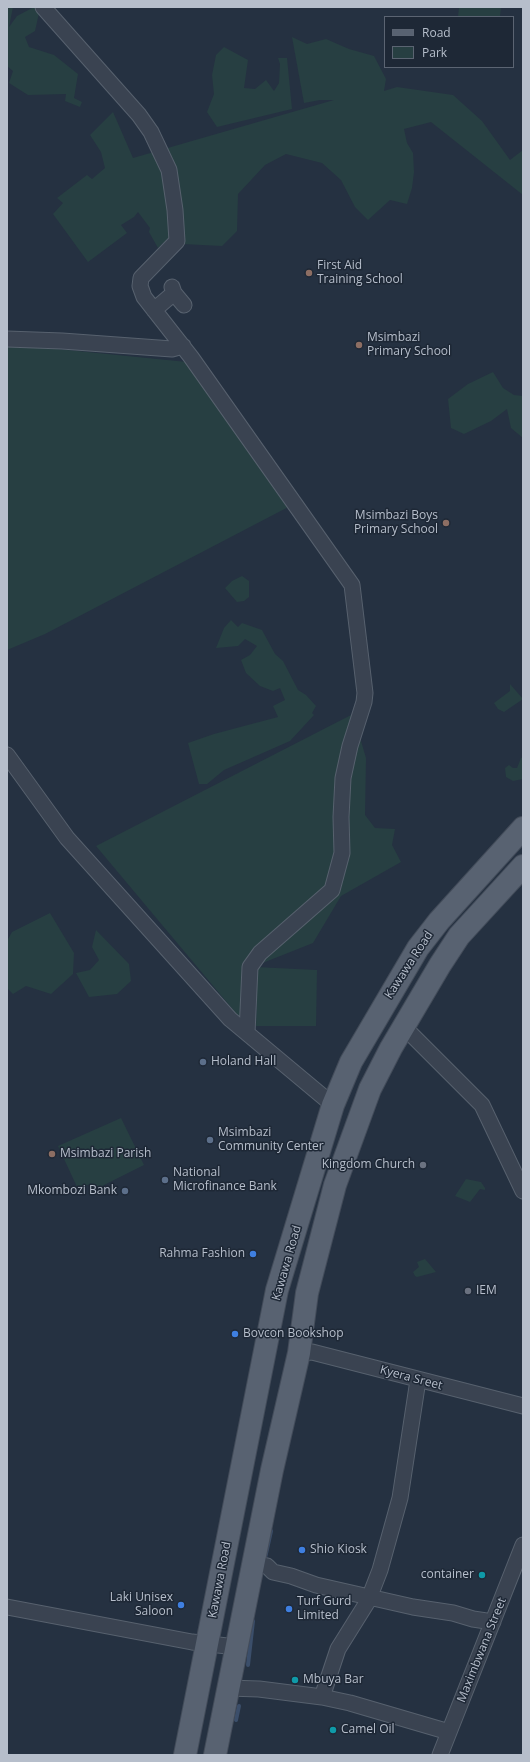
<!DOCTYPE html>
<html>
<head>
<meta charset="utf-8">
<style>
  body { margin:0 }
  #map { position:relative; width:530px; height:1762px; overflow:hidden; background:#253141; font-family:"Open Sans",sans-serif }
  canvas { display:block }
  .frame { position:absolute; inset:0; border:8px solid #b6becb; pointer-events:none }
  .legend { position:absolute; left:384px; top:16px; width:130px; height:52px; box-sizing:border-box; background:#1e2836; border:1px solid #5b6472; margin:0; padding:5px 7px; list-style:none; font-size:12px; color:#b6becb }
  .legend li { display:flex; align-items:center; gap:8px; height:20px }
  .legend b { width:20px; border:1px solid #5b6472 }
</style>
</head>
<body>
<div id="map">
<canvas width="530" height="1762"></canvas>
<div class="frame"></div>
<ul class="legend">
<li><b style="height:5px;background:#586271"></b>Road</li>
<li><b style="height:11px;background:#273f42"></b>Park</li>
</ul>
</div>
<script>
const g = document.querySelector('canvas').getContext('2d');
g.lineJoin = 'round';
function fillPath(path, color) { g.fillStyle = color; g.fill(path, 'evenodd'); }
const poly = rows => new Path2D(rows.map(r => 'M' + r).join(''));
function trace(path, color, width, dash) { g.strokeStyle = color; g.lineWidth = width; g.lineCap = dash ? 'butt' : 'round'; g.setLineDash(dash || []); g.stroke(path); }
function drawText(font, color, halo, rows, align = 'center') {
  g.font = font + ' "Open Sans",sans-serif'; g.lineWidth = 3; g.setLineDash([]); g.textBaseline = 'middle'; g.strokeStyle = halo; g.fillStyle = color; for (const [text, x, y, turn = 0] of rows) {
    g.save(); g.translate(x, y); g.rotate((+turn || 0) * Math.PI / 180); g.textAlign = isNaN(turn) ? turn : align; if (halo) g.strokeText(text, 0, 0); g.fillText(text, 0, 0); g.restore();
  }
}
fillPath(poly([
  [7,7,13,7,9,27,17,16,34,7,37,7,39,13,35,31,25,37,29,47,54,55,78,74,74,98,82,102,80,107,65,101,66,94,28,95,9,83,13,71,7,66],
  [459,7,501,7,500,17,458,17],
  [292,37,307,44,326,39,349,49,374,56,386,79,384,91,397,87,453,95,482,121,510,160,523,150,523,195,431,122,404,129,407,143,413,153,414,172,412,188,407,204,390,200,368,220,355,207,341,180,322,163,286,154,265,165,238,194,237,231,222,246,163,243,158,248,149,232,150,228,138,212,134,217,121,225,127,233,88,262,53,214,63,203,57,198,87,175,92,179,105,168,101,152,90,135,113,112,133,158,334,100,320,100,304,103],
  [224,47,248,60,244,88,255,89,266,80,274,91,279,83,280,64,278,58,287,58,292,109,217,127,207,112,214,94,212,75,216,55],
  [7,344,187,362,296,503,45,634,7,650],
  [493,372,503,388,514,395,523,396,523,438,511,428,507,409,491,421,464,434,451,428,448,399,468,384],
  [242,576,249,581,249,597,244,601,237,602,225,588,232,581],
  [231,620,238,627,242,623,262,630,275,654,283,661,298,690,306,695,316,706,312,713,314,715,290,741,224,770,207,784,199,784,188,743,214,734,278,717,273,706,285,700,280,688,273,691,260,686,246,673,241,660,250,655,257,646,245,639,238,646,216,648,224,628],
  [510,684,523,699,504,712,498,709,494,703,510,691],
  [353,714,366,758,365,815,375,828,395,829,392,845,401,862,341,896,313,943,255,966,255,967,317,970,316,1026,256,1026,257,997,255,973,252,1023,240,1018,96,846],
  [523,757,523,779,513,781,506,777,505,768,509,765,513,768,517,768,521,758],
  [50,913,74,953,73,974,51,994,26,986,13,994,7,988,7,941,12,932],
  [96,930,129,964,131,981,117,994,89,997,76,973,90,970,99,960,92,947],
  [121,1118,144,1165,94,1190,90,1184,78,1189,58,1146],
  [466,1179,481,1182,485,1188,485,1190,480,1189,470,1202,455,1196],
  [425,1259,436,1272,417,1277,415,1276,413,1272,419,1267,417,1262]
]), '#273f42');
trace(poly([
  [265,1558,271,1531],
  [248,1665,253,1621],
  [236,1720,239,1706]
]), '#3b4e6a', 4);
const street = poly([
  [43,7,139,115,151,132,169,170,175,210,177,241,141,278,140,286,144,297,191,357,352,585,365,693,364,702,350,746,343,778,341,817,342,853,332,890,260,953,250,967,247,1033],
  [174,293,184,305],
  [154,310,174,293,172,287],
  [7,339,62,341,172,349,183,346],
  [7,755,67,838,230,1019,333,1105],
  [402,1031,409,1032,482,1105,523,1191],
  [299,1353,312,1352,523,1406],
  [252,1564,267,1566,273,1572,291,1576,316,1585,413,1607,453,1613,473,1619,493,1622],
  [7,1607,192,1642,236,1647],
  [228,1688,259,1689,322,1697,350,1703,449,1732],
  [322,1697,338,1649,368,1601,380,1570,400,1498,418,1380],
  [440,1755,523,1545]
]);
const primary = poly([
  [185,1755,277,1290,333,1105,351,1062,418,948,439,921,523,828],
  [215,1755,272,1470,299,1353,307,1293,335,1185,370,1089,391,1048,440,965,459,936,523,866]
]);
trace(street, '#57616e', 17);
trace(primary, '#434c5a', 24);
trace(street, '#3a4351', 15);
trace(primary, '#586271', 22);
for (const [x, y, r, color] of [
  [309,273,4,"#8d6e63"],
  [359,345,4,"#8d6e63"],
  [446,523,4,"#8d6e63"],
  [203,1062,4,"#5c6f8a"],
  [210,1140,4,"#5c6f8a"],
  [52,1154,4,"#8d6e63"],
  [423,1165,4,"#6b7280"],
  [165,1180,4,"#5c6f8a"],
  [125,1191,4,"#5c6f8a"],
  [253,1254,4,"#3f7fe0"],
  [468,1291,4,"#6b7280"],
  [235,1334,4,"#3f7fe0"],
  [302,1550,4,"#3f7fe0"],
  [482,1575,4,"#0f9aa8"],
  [181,1605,4,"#3f7fe0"],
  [289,1609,4,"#3f7fe0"],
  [295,1680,4,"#0f9aa8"],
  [333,1730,4,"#0f9aa8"]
]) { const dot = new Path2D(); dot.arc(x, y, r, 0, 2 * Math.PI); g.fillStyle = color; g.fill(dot); trace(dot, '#1e2836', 1.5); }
drawText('12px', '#b6becb', '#1e2836', [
  ["First Aid",317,266],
  ["Training School",317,280],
  ["Msimbazi",367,338],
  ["Primary School",367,352],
  ["Msimbazi Boys",438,516,"right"],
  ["Primary School",438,530,"right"],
  ["Holand Hall",211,1062],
  ["Msimbazi",218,1133],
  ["Community Center",218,1147],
  ["Msimbazi Parish",60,1154],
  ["Kingdom Church",415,1165,"right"],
  ["National",173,1173],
  ["Microfinance Bank",173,1187],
  ["Mkombozi Bank",117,1191,"right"],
  ["Rahma Fashion",245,1254,"right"],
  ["IEM",476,1291],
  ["Bovcon Bookshop",243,1334],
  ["Shio Kiosk",310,1550],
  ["container",474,1575,"right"],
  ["Laki Unisex",173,1598,"right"],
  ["Saloon",173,1612,"right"],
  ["Turf Gurd",297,1602],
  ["Limited",297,1616],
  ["Mbuya Bar",303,1680],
  ["Camel Oil",341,1730]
], 'left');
drawText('12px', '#b6becb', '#1e2836', [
  ["Kawawa Road",409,965,-57],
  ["Kawawa Road",287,1263,-74],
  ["Kyera Sreet",411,1378,15],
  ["Kawawa Road",220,1580,-79],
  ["Maximbwana Street",482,1650,-68]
]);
</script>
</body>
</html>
